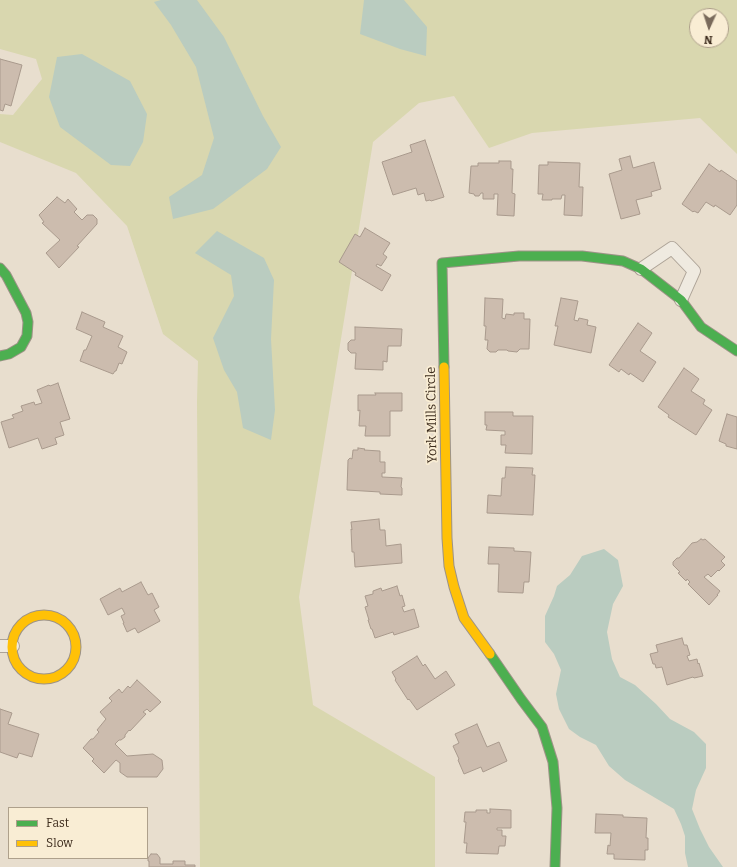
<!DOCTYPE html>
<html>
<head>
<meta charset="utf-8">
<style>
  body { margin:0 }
  #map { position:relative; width:737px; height:867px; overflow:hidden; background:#e8dece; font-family:Bitter,serif }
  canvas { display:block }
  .legend { position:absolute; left:8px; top:807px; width:140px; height:52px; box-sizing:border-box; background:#f9edd4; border:1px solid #aea08b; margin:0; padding:5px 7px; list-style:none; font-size:12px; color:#3d2c1d }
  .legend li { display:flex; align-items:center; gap:8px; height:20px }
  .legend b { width:20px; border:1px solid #aea08b }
  .north { position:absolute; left:689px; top:8px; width:40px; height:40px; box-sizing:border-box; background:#f9edd4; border:1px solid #aea08b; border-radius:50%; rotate:183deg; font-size:11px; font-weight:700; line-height:16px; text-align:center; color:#3d2c1d }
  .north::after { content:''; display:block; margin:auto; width:14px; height:18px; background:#796a5b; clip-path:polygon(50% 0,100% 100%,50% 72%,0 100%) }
</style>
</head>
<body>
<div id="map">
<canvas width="737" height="867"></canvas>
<ul class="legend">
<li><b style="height:5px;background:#4caf50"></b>Fast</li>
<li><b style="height:5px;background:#ffc107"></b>Slow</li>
</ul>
<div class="north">N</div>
</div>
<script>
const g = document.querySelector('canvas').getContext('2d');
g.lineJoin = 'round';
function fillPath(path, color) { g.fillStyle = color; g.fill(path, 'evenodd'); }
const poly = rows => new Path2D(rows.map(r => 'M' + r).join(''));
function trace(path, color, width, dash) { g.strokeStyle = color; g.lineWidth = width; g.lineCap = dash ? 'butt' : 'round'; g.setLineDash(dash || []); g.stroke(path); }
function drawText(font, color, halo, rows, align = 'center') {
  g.font = font + ' Bitter,serif'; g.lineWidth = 3.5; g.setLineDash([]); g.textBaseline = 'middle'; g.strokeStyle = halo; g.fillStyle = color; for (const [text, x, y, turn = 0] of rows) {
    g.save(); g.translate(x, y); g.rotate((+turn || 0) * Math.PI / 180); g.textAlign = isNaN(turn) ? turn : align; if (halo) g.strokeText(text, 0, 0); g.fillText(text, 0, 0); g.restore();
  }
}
fillPath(poly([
  [0,0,737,0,737,154,700,118,532,133,489,148,454,96,419,103,373,142,299,597,313,705,435,777,435,867,200,867,197,402,198,361,163,334,127,226,76,173,0,142,0,114,13,115,42,79,36,59,0,49],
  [697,16,721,16,721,40,697,40]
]), '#d9d7af');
fillPath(poly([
  [161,0,197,0,224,37,263,116,281,147,267,169,213,209,173,219,169,197,202,175,214,138,196,67,171,25,154,2],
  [364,0,404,0,427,27,426,56,400,49,360,34],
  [82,54,130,81,147,114,143,142,130,166,111,165,60,127,49,97,57,57],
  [217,231,264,258,274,280,271,339,275,410,271,440,243,428,237,392,224,370,213,338,234,296,231,275,195,253],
  [604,549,618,560,623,586,613,604,607,632,612,659,620,677,635,685,656,704,670,719,694,732,706,744,706,768,696,790,692,809,700,829,709,847,723,867,688,867,685,853,685,836,681,824,674,809,625,780,609,766,596,745,580,737,569,729,559,709,556,694,561,670,554,654,545,642,545,616,554,596,557,586,570,575,582,556]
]), '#baccc0');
const building = poly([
  [0,59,22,65,11,106,5,104,3,111,0,110,0,59],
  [425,140,444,197,431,201,430,200,426,201,424,193,418,195,416,188,393,195,382,162,412,152,410,145,425,140],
  [630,156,633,168,654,162,661,189,651,192,652,196,636,200,640,214,621,219,609,174,622,170,619,159,630,156],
  [499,161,511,161,511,169,513,169,512,193,515,194,514,216,497,215,498,194,494,194,494,199,483,199,483,193,481,193,479,196,475,196,474,194,469,193,471,166,478,166,478,163,499,163,499,161],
  [548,162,580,163,579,187,583,187,582,216,564,215,565,195,562,195,561,199,552,199,552,200,542,200,543,194,538,194,539,165,548,165,548,162],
  [709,164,720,172,721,170,737,181,737,205,730,215,715,205,714,207,706,202,698,213,694,211,693,212,682,204,709,164],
  [57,197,65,203,68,199,77,209,74,212,82,220,87,215,93,215,97,219,97,224,77,246,79,247,59,268,46,253,60,240,42,223,44,222,39,215,57,197],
  [365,228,390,243,383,254,387,257,381,266,377,264,376,266,391,275,382,291,355,275,356,273,339,262,355,234,360,237,365,228],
  [485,298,503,299,502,318,505,319,506,314,514,315,514,313,524,313,524,319,530,319,529,349,520,349,517,352,508,351,507,350,498,350,496,352,490,352,487,349,488,340,485,340,486,326,484,326,485,298],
  [561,298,578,301,574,320,578,321,579,318,588,320,587,325,596,327,591,353,554,345,558,326,555,326,561,298],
  [82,312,105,322,103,327,123,336,118,347,127,352,122,364,119,363,116,371,115,371,113,374,80,361,84,350,86,350,92,336,76,329,82,312],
  [638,323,652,333,640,351,656,362,643,382,630,373,629,375,621,369,619,372,609,365,638,323],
  [355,327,402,329,401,346,388,346,387,362,383,361,383,370,355,369,356,353,351,353,348,350,348,343,351,340,355,340,355,327],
  [684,368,699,379,691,391,705,400,703,404,712,410,696,435,668,417,669,415,658,407,684,368],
  [58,383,70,419,60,422,64,435,55,438,57,444,42,449,38,438,9,448,1,422,14,418,12,415,23,411,21,406,34,402,35,405,42,403,37,390,49,385,50,386,58,383],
  [375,393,402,393,402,411,390,411,390,436,365,436,366,426,359,426,360,410,358,411,358,395,376,395,375,393],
  [485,412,513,412,513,416,533,416,532,454,505,453,506,445,501,445,501,435,505,435,505,431,486,430,487,425,485,425,485,412],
  [727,414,737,417,737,449,726,446,726,444,719,441,727,414],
  [358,448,365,449,364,450,380,451,380,462,385,462,385,473,382,473,382,477,402,478,401,487,402,488,402,495,380,494,380,492,347,490,348,460,350,458,352,459,353,450,358,450,358,448],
  [506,467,533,468,532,475,535,475,533,515,487,513,488,495,501,496,502,478,505,478,506,467],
  [379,519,380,530,385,530,386,546,401,544,402,563,355,567,354,552,352,552,351,529,352,530,351,522,379,519],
  [701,539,703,540,705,539,725,557,721,561,725,565,719,571,718,570,711,577,708,574,704,577,720,591,717,595,718,595,709,605,688,584,690,582,687,579,686,581,678,573,680,572,673,565,673,562,677,558,679,558,692,543,697,542,701,539],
  [489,547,514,548,514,551,531,552,529,582,524,582,523,593,498,592,499,564,488,564,489,547],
  [141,582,148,595,152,593,159,607,154,610,160,621,138,633,135,628,127,632,123,623,124,623,121,616,125,614,122,608,108,615,100,599,120,588,122,592,141,582],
  [397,586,400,596,402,595,405,606,402,607,404,612,414,609,419,627,394,635,393,632,375,638,372,629,371,629,368,620,369,620,365,607,368,606,365,596,373,594,373,591,381,588,382,591,397,586],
  [682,638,684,645,687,645,690,655,687,656,689,661,697,659,698,664,699,663,703,676,694,678,693,677,667,685,662,667,656,668,655,664,653,664,650,654,658,652,656,645,682,638],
  [417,656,423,666,425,664,435,679,446,671,455,685,417,710,409,699,408,700,395,680,396,679,392,672,417,656],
  [137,680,161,702,150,712,147,709,143,712,146,714,130,731,129,730,125,735,125,737,121,740,119,740,115,744,127,756,153,754,162,760,163,769,157,777,127,777,120,772,120,763,116,760,104,773,92,761,94,759,83,748,91,739,93,739,99,732,97,730,106,719,100,712,112,701,109,698,119,689,122,693,128,686,130,688,137,680],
  [0,709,12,713,8,724,39,734,32,757,19,753,17,758,0,752,0,709],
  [477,724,487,747,499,742,507,761,483,772,481,767,464,774,458,760,459,759,453,746,459,743,455,734,477,724],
  [490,809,511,810,511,828,497,828,497,830,502,830,502,836,506,836,505,846,499,846,498,854,466,853,467,843,464,843,466,822,464,822,465,812,476,812,476,810,487,810,487,813,490,813,490,809],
  [596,814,623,815,623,817,647,818,646,838,648,838,648,850,645,850,645,860,614,859,614,854,607,854,608,845,610,846,611,833,595,833,596,814],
  [151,854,157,854,160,858,160,864,173,864,173,861,185,861,185,865,195,865,195,867,149,867,149,861,148,861,148,858,151,854]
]);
fillPath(building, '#ccbcae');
trace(building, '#a99a8d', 1);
const street = poly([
  [641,269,672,248,694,271,681,300],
  [0,646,13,646]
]);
const fast = poly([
  [0,268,6,275,26,313,28,322,27,336,21,347,9,354,0,356],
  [444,367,442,263,519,256,582,256,623,261,641,269,681,300,701,327,737,351],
  [490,654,521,699,542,727,553,762,557,808,555,867]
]);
const slow = poly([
  [444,367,447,538,449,566,454,587,464,618,490,654],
  '12 647a32 32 0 1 1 64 0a32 32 0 1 1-64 0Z'
]);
trace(street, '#ada397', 14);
trace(fast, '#9d9387', 11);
trace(slow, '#9d9387', 11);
trace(street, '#efeae0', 12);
trace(fast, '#4caf50', 9);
trace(slow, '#ffc107', 9);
drawText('13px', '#3d2c1d', '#f9edd4', [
  ["York Mills Circle",432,415,-91]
]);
</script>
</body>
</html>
